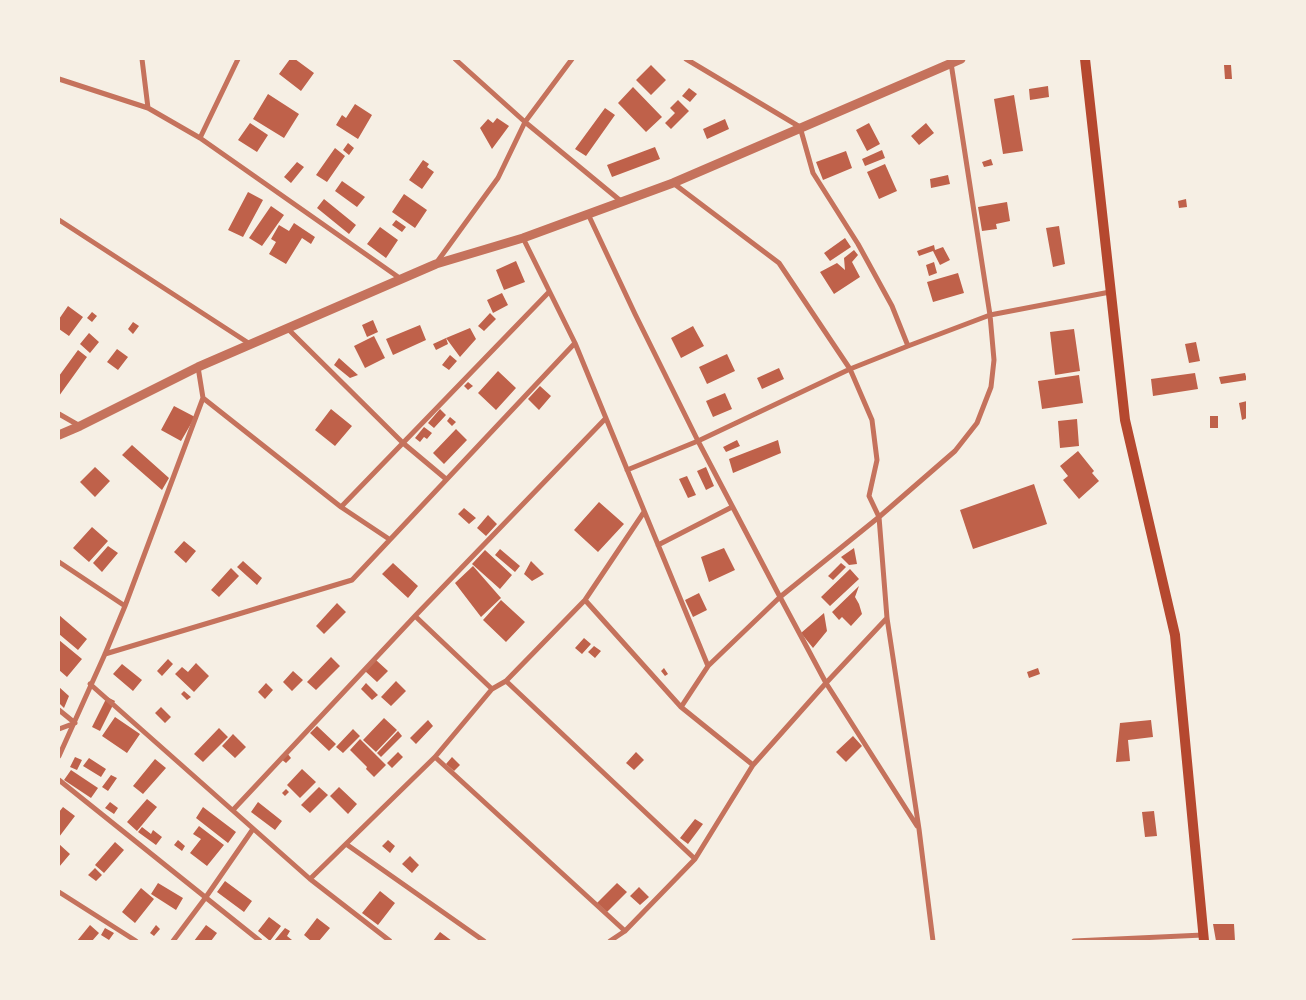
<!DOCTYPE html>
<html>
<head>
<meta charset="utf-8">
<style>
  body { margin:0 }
  #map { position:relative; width:1306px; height:1000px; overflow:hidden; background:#f6efe4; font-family:"Open Sans",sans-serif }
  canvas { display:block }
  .frame { position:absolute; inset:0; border:60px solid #f6efe4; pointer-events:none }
</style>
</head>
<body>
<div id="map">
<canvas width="1306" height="1000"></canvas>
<div class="frame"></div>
</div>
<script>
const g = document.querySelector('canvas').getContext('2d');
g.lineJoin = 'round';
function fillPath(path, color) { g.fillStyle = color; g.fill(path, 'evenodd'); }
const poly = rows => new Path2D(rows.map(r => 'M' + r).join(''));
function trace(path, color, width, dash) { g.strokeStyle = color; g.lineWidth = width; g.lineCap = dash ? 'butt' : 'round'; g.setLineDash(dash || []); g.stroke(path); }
fillPath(poly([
  [290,59,295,59,314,73,301,91,279,74],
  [651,65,666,80,651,95,636,80],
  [1224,65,1231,65,1232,79,1225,79],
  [1048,86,1049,97,1030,100,1029,89],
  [633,87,662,117,646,132,618,103],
  [689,88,697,94,690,102,682,96],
  [268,94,299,114,284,138,253,119],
  [1014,95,1023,151,1003,154,994,99],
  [678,100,689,111,671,129,665,123,675,113,670,108],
  [355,104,372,115,358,139,336,125,342,115,346,118],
  [605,108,615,115,586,156,575,149],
  [497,118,509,126,492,149,480,128,488,119,493,123],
  [725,119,729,129,707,139,703,129],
  [250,123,268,135,257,152,238,140],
  [869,123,880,144,867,151,856,130],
  [926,123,934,133,919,145,911,136],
  [348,143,354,148,349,155,343,150],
  [655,147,660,159,612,177,607,165],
  [335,148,345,156,327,182,316,175],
  [882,150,885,158,865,166,862,159],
  [846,151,852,168,823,180,816,162],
  [991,159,993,165,984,167,982,162],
  [423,160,429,164,427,167,434,172,422,189,409,180],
  [297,162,304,167,291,183,284,177],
  [885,164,897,191,879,199,867,172],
  [948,175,950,184,931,188,930,179],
  [342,181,365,197,357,207,335,191],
  [248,192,263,200,243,237,228,230],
  [404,194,427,210,415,228,392,212],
  [324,199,356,225,349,234,317,208],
  [1186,199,1187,207,1179,208,1178,201],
  [1007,202,1010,221,996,224,997,229,982,231,978,207],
  [271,206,284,215,262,246,249,238],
  [396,220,406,227,402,232,392,225],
  [294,223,315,237,311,244,302,238,286,264,269,254,276,242,271,239,279,225,289,231],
  [1059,226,1065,264,1053,267,1046,228],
  [380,227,398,240,386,258,367,244],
  [845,238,851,247,830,261,824,253],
  [934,245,935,250,943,247,950,260,940,265,933,251,919,256,917,251],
  [854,250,858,255,852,262,860,277,834,294,820,272,837,263,845,270,844,258],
  [516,261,525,282,504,290,496,270],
  [934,262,937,273,929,276,926,265],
  [958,273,964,293,933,302,927,282],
  [502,293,508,305,493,313,487,300],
  [68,306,83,317,69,336,59,329,59,319],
  [92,312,97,316,92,322,87,318],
  [490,313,496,319,484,331,478,326],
  [373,320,378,332,367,337,362,325],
  [133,322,139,326,133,334,128,329],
  [420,325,426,340,393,355,386,339],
  [693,326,704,346,681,358,671,338],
  [470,328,476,339,460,357,446,338],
  [1074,329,1080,371,1055,375,1050,332],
  [89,333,99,342,90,353,80,344],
  [374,336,385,358,365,368,354,346],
  [446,338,448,344,436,350,433,344],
  [1196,342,1200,361,1189,363,1185,344],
  [117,349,128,357,118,370,107,362],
  [78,350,87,357,59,396,59,376],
  [727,354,735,371,707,384,699,367],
  [450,355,457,361,449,370,442,365],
  [339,358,358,375,350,378,334,365],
  [779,368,784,379,762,389,757,378],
  [498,371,516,388,496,410,478,393],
  [1195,373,1198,389,1153,396,1151,379],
  [1245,373,1247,380,1221,384,1219,377],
  [1079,375,1083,403,1042,409,1038,381],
  [468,382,473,386,468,390,464,386],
  [540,386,551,396,539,410,528,399],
  [725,393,732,409,713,417,706,401],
  [1247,401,1247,418,1242,420,1239,403],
  [174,406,195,417,181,441,161,430],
  [331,409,352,426,335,446,315,430],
  [440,409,446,415,434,428,428,423],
  [1210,416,1218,416,1218,428,1210,428],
  [450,417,456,422,452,426,447,421],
  [1077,419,1079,446,1060,448,1058,421],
  [424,427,432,433,427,439,424,437,420,442,415,438],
  [456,429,467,440,444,464,433,453],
  [737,440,740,446,726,452,723,447],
  [778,440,781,453,733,473,729,459],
  [132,445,169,478,162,490,122,455],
  [1078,451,1094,471,1092,473,1099,481,1079,499,1063,480,1068,476,1060,466],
  [95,467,110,481,95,497,80,482],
  [706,467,714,486,706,490,697,471],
  [687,476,696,495,688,498,679,479],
  [1034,484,1047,524,973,549,960,510],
  [599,502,624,524,598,552,574,530],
  [464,508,476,518,469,524,458,514],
  [488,515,497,524,486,536,477,528],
  [92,527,108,541,89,562,73,548],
  [184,541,196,551,186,563,174,552],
  [108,546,118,553,102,572,93,563],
  [724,548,735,570,709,582,701,557],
  [854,548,857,564,849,565,841,557],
  [500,549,520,566,515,572,495,555],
  [485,550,512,575,500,589,472,564],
  [243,561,262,578,257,585,237,567],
  [531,561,544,574,532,581,524,574],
  [393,563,418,586,408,598,382,574],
  [841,563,846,567,833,580,828,576],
  [473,566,501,598,481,617,455,583],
  [231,568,239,576,219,597,211,590],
  [850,569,859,579,830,606,821,597],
  [859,586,855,597,859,604,862,614,851,626,842,617,839,620,832,612],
  [699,593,707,610,693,617,685,600],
  [501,600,525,622,506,642,483,620],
  [337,603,346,612,324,634,316,626],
  [824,613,827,631,813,648,801,633],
  [59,615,87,639,78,650,59,634],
  [584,638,591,644,582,654,575,648],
  [59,640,82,659,67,677,59,670],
  [594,646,601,651,595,658,588,652],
  [331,657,340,666,316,690,307,682],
  [168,659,173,664,162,676,157,671],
  [376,660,388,671,377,682,365,671],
  [196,663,209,676,194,692,175,674,182,667,188,672],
  [122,664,142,680,133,691,113,674],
  [664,668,668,674,665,676,661,671],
  [1038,668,1040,674,1029,678,1027,672],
  [293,671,303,680,292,691,283,682],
  [396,681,406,691,391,706,381,697],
  [266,683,273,690,265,699,258,692],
  [366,683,378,695,372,700,361,689],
  [59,687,69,696,64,708,59,703],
  [184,691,191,697,187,700,181,694],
  [107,697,115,701,100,731,92,727],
  [161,707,171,717,165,723,155,713],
  [115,717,140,734,127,753,102,736],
  [384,718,397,730,376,752,363,740],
  [428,720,433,726,416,744,410,738],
  [1151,720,1153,737,1128,740,1130,761,1116,762,1120,723],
  [317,726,336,744,329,751,310,733],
  [219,728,228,737,203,762,194,754],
  [353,729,360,736,343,753,336,747],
  [398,731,402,736,381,757,377,753],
  [233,734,246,747,235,758,222,746],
  [853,736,862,746,846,762,836,752],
  [360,739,386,765,374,777,366,769,367,767,350,750],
  [398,752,403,757,392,768,387,763],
  [636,752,644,760,634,770,626,763],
  [287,753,291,758,286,763,281,759],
  [75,757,82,760,77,770,70,767],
  [452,757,460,765,454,771,446,764],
  [89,758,106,769,101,777,83,766],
  [155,759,166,768,143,794,133,786],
  [302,769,316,782,300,798,287,785],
  [71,770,98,788,91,798,64,780],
  [111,775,117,778,108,791,102,787],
  [319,787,328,795,310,813,301,805],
  [339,787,357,804,348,814,330,796],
  [286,789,289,792,285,796,282,793],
  [147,799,157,807,137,831,127,822],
  [110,802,118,808,114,814,105,808],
  [258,802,282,821,275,830,251,812],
  [63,807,75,816,59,837,59,812],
  [203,807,236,832,228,843,196,818],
  [1154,811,1157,836,1145,837,1142,812],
  [695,819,703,824,688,844,680,838],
  [199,826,224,845,207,866,190,853,201,839,193,834],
  [142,827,151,834,153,830,162,837,156,845,138,832],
  [178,840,185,846,182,851,174,845],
  [388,840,395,846,390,853,382,846],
  [115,842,124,850,104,873,95,865],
  [59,844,70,854,59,867],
  [410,856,419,865,412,873,402,864],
  [95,868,102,875,96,881,88,875],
  [225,881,252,901,244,912,217,892],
  [158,883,183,898,176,910,151,894],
  [617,883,627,892,607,912,597,903],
  [639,887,649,897,640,905,630,896],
  [141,888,154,899,135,923,122,912],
  [380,891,395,903,378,925,362,913],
  [269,917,281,926,270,941,258,931],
  [317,918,330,928,319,941,311,941,304,935],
  [1213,924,1234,924,1235,941,1216,941],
  [90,925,99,933,92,941,77,941],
  [156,925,160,929,154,936,150,933],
  [206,925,217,933,211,941,194,941],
  [105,928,114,933,109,940,101,935],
  [285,928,290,931,287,936,292,940,291,941,274,941],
  [440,932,452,941,433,941]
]), '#bf614a');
trace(poly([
  [142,59,148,108],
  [455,59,525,122,622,202],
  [686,59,800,127,813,173,858,244,892,306,908,346],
  [59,79,148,108,200,138,401,279],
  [200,138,238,59],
  [673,183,779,263,850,369,872,420,877,460,869,496,879,517,887,618,919,829,933,941],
  [588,214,635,314,698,441,780,597,826,683,917,826],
  [59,220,250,344],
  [523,238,575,343,708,666],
  [437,262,498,178,525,122,572,59],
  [287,328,403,443,446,479],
  [203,398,341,507,389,539],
  [59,414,80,426],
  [627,470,698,441,850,369,908,346,990,315,1110,292],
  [341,507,549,292],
  [658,545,732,507],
  [59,562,125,606],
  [585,600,681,707,753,765],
  [415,616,492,689],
  [105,654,352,580,575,343],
  [506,681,695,859],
  [90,684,310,879,390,941],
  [681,707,708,666,780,597,879,517,955,451,977,423,991,387,994,360,990,315,951,63],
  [59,710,75,723],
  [59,729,75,723],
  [59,756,105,654,125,606,203,398,198,367],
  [435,757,625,931],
  [59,780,260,941],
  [233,810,415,616,606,418],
  [346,844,484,941],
  [310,879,435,757,492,689,506,681,585,600,644,512],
  [59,892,136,941],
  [173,941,206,897,253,829],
  [610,941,625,931,695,859,753,765,826,683,887,618],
  [1074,941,1203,935]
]), '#c5725c', 5);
trace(poly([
  [59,435,80,426,198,367,436,264,523,238,673,183,961,59]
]), '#c5725c', 9);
trace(poly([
  [1085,59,1125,420,1175,635,1204,941]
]), '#b5482f', 10);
</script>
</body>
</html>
